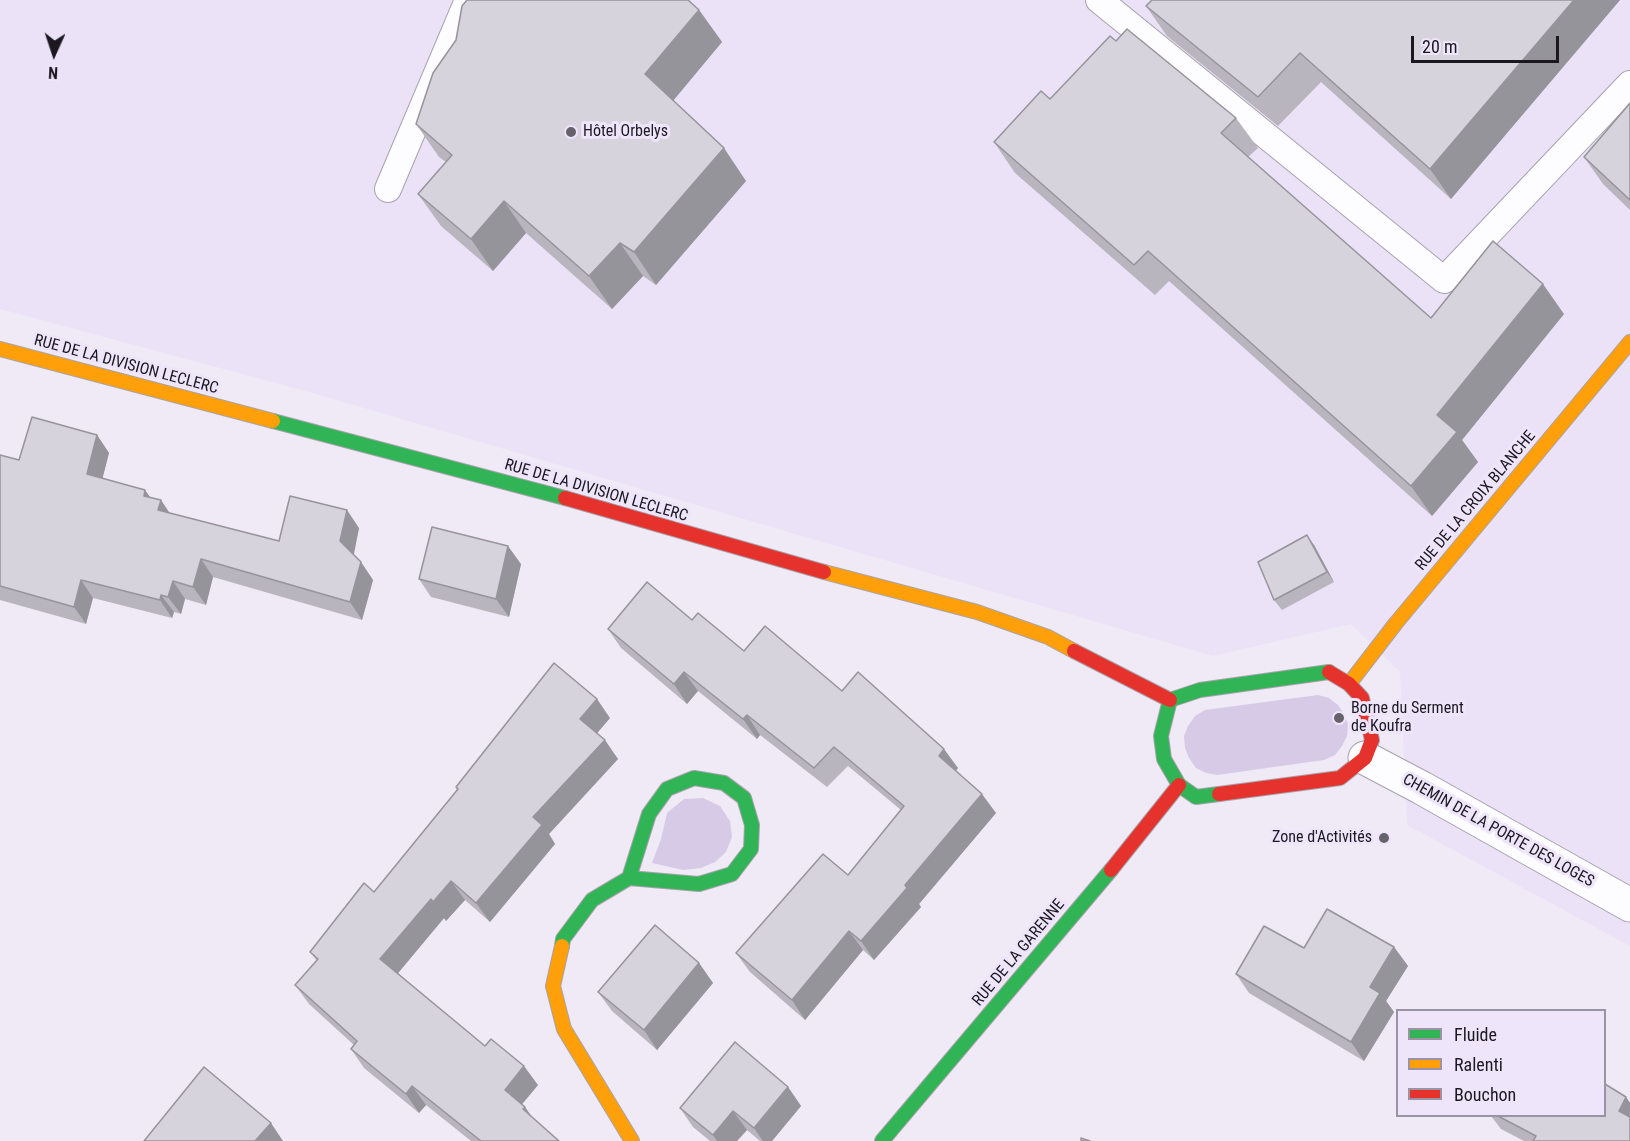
<!DOCTYPE html>
<html>
<head>
<meta charset="utf-8">
<style>
  body { margin:0 }
  #map { position:relative; width:1630px; height:1141px; overflow:hidden; background:#f0eaf6; font-family:"Roboto Condensed",sans-serif }
  canvas { display:block }
  .legend { position:absolute; left:1396px; top:1009px; width:210px; height:108px; box-sizing:border-box; background:#efe5fb; border:2px solid #9a93a3; margin:0; padding:8px 10px; list-style:none; font-size:18px; color:#1b1820 }
  .legend li { display:flex; align-items:center; gap:12px; height:30px }
  .legend b { width:30px; border:2px solid #9a93a3 }
  .north { position:absolute; left:24px; top:24px; width:60px; height:60px; -webkit-text-stroke:4px #efe5fb; paint-order:stroke; rotate:183deg; font-size:16px; font-weight:700; line-height:24px; text-align:center; color:#1b1820 }
  .north::after { content:''; display:block; margin:auto; width:21px; height:27px; background:#1b1820; clip-path:polygon(50% 0,100% 100%,50% 72%,0 100%) }
  .scale { position:absolute; left:1411px; top:36px; width:148px; height:27px; box-sizing:border-box; border:3px solid #1b1820; border-top:0; padding-left:8px; font-size:18px; line-height:21px; white-space:nowrap; color:#1b1820; -webkit-text-stroke:4px #efe5fb; paint-order:stroke }
</style>
</head>
<body>
<div id="map">
<canvas width="1630" height="1141"></canvas>
<ul class="legend">
<li><b style="height:8px;background:#30b455"></b>Fluide</li>
<li><b style="height:8px;background:#ff9f0a"></b>Ralenti</li>
<li><b style="height:8px;background:#e5322d"></b>Bouchon</li>
</ul>
<div class="north">N</div>
<div class="scale">20 m</div>
</div>
<script>
const g = document.querySelector('canvas').getContext('2d');
g.lineJoin = 'round';
function fillPath(path, color) { g.fillStyle = color; g.fill(path, 'evenodd'); }
const poly = rows => new Path2D(rows.map(r => 'M' + r).join(''));
function trace(path, color, width, dash) { g.strokeStyle = color; g.lineWidth = width; g.lineCap = dash ? 'butt' : 'round'; g.setLineDash(dash || []); g.stroke(path); }
function drawText(font, color, halo, rows, align = 'center') {
  g.font = font + ' "Roboto Condensed",sans-serif'; g.lineWidth = 6; g.setLineDash([]); g.textBaseline = 'middle'; g.strokeStyle = halo; g.fillStyle = color; for (const [text, x, y, turn = 0] of rows) {
    g.save(); g.translate(x, y); g.rotate((+turn || 0) * Math.PI / 180); g.textAlign = isNaN(turn) ? turn : align; if (halo) g.strokeText(text, 0, 0); g.fillText(text, 0, 0); g.restore();
  }
}
fillPath(poly([
  [0,0,1630,0,1630,946,1407,825,1400,672,1351,624,1213,656,309,392,0,309]
]), '#ece2f8');
fillPath(poly([
  [1318,695,1329,698,1338,705,1344,714,1348,724,1347,736,1342,746,1335,755,1324,760,1217,775,1206,773,1196,768,1189,758,1185,748,1184,736,1188,726,1195,716,1205,710],
  [703,798,720,806,730,821,732,837,726,852,715,862,701,868,683,870,652,863,661,839,667,813,684,799]
]), '#d7cae7');
const lane = poly([
  [1099,0,1444,280,1630,84],
  [388,189,468,0]
]);
const street = poly([
  [1365,758,1422,788,1630,905]
]);
const fast = poly([
  [273,421,565,498],
  [1219,794,1196,797,1179,785,1164,759,1161,736,1170,700,1200,690,1329,672],
  [562,946,563,939,592,900,629,878,699,884,732,874,751,849,752,825,744,798,724,783,694,778,667,789,649,814,629,878],
  [882,1141,1111,870]
]);
const slow = poly([
  [0,349,273,421],
  [824,572,977,612,1048,637,1074,651],
  [1349,684,1396,623,1630,342],
  [562,946,553,986,564,1029,632,1141]
]);
const jam = poly([
  [565,498,824,572],
  [1074,651,1170,700],
  [1219,794,1340,778,1365,758,1372,740,1362,698,1349,684,1329,672],
  [1111,870,1179,785]
]);
trace(lane, '#a7a2ac', 28);
trace(street, '#a7a2ac', 35);
trace(fast, '#a7a2ac', 16);
trace(slow, '#a7a2ac', 16);
trace(jam, '#a7a2ac', 16);
trace(lane, '#fdfcfe', 26);
trace(street, '#fdfcfe', 33);
trace(fast, '#30b455', 14);
trace(slow, '#ff9f0a', 14);
trace(jam, '#e5322d', 14);
fillPath(poly([
  [1620,0,1451,199,1321,82,1278,126,1167,36,1146,6],
  [699,10,722,42,673,100,746,181,656,285,643,276,612,309,526,233,493,271,441,226,418,194,446,162,439,157,416,124],
  [1116,41,1236,118,1258,148,1248,157,1431,318,1564,314,1462,440,1478,462,1432,516,1169,281,1155,295,1015,173,994,142,1050,99],
  [1630,103,1630,210,1603,184,1584,157],
  [97,435,109,453,102,479,150,498,170,513,279,541,359,528,353,555,361,562,373,580,362,620,213,577,206,605,185,599,181,614,174,612,172,618,93,598,86,624,0,600,0,455,19,460],
  [1314,545,1334,582,1282,610,1274,600],
  [521,564,509,617,431,597,419,579],
  [692,620,744,651,842,691,958,768,956,771,996,813,919,904,921,907,874,960,863,950,805,1020,750,972,736,953,848,875,901,810,848,766,827,787,760,735,757,739,698,691,687,704,621,648,608,629],
  [610,718,597,733,618,759,549,834,555,844,490,922,465,900,446,921,444,918,398,973,485,1046,538,1085,522,1104,533,1118,559,1141,471,1141,426,1105,419,1113,364,1068,351,1049,354,1045,309,1004,295,985,317,961,310,952,374,892,457,790,456,787],
  [1394,947,1408,966,1386,1001,1394,1012,1364,1061,1249,993,1236,974,1304,948],
  [699,963,713,983,657,1050,612,1011,598,992],
  [788,1087,801,1106,772,1141,760,1141,747,1130,737,1141,710,1141,693,1127,680,1108],
  [1626,1097,1630,1103,1630,1141,1524,1141,1501,1129,1491,1116,1605,1116]
]), '#b9b5be');
fillPath(poly([
  [1574,0,1620,0,1451,199,1430,169],
  [699,10,722,42,668,107,645,74],
  [724,148,746,181,656,285,634,252],
  [504,201,526,233,493,271,471,239],
  [620,243,643,276,612,309,589,276],
  [1543,284,1564,314,1462,440,1478,462,1432,516,1411,486,1437,415],
  [97,435,109,453,99,492,87,474],
  [145,490,158,508,144,496],
  [161,500,173,518,158,510],
  [347,510,359,528,353,559,340,541],
  [1307,535,1314,545,1334,582,1327,572],
  [508,546,521,564,509,617,496,599],
  [201,559,213,577,206,605,193,587],
  [361,562,373,580,362,620,350,602],
  [81,580,93,598,86,624,74,607],
  [173,581,185,599,181,614,168,597],
  [161,595,174,612,172,618,160,600],
  [684,672,698,691,687,704,674,684],
  [597,699,610,718,593,738,580,719],
  [747,715,760,735,757,739,743,719],
  [605,740,618,759,549,834,555,844,490,922,476,903,533,817],
  [944,749,958,768,952,775,939,756],
  [982,794,996,813,919,904,921,907,874,960,861,941,905,885],
  [451,881,465,900,446,921,433,902],
  [431,899,444,918,394,978,380,959],
  [849,931,863,950,805,1020,792,1000],
  [1394,947,1408,966,1386,1001,1394,1012,1364,1061,1351,1042,1370,987],
  [699,963,713,983,657,1050,644,1030],
  [524,1066,538,1085,518,1109,505,1090],
  [412,1086,426,1105,419,1113,406,1094],
  [788,1087,801,1106,772,1141,763,1141,754,1128],
  [1626,1097,1630,1103,1630,1127,1619,1111],
  [525,1107,538,1126,523,1109],
  [733,1111,747,1130,737,1141,717,1141,713,1135],
  [271,1123,283,1141,255,1141]
]), '#96949b');
const building = poly([
  [467,0,688,0,699,10,645,74,724,148,634,252,620,243,589,276,504,201,471,239,418,194,452,155,416,124,433,73,456,40,462,6,467,0],
  [1152,0,1574,0,1430,169,1300,53,1258,97,1146,6,1152,0],
  [1127,29,1236,118,1221,133,1431,318,1493,241,1543,284,1437,415,1457,432,1411,486,1148,251,1134,265,994,142,1041,91,1050,99,1110,36,1116,41,1127,29],
  [1630,103,1630,200,1584,157,1630,103],
  [32,417,97,435,87,474,145,490,144,496,161,500,158,510,279,541,290,496,347,510,340,541,361,562,350,602,201,559,193,587,173,581,168,597,161,595,160,600,81,580,74,607,0,586,0,455,19,460,32,417],
  [432,527,508,546,496,599,419,579,432,527],
  [1307,535,1327,572,1274,600,1258,562,1307,535],
  [647,582,692,620,698,613,744,651,765,626,842,691,858,672,944,749,939,756,982,794,905,885,907,888,861,941,849,931,792,1000,736,953,823,854,848,875,904,806,834,747,814,768,747,715,743,719,684,672,674,684,608,629,647,582],
  [554,663,597,699,580,719,605,740,533,817,542,825,476,903,451,881,433,902,431,899,380,959,485,1046,491,1039,524,1066,505,1090,525,1107,523,1109,559,1141,481,1141,412,1086,406,1094,351,1049,357,1041,295,985,318,959,310,952,364,883,374,892,458,789,456,787,554,663],
  [1327,909,1394,947,1370,987,1380,993,1351,1042,1236,974,1264,926,1304,948,1327,909],
  [655,925,699,963,644,1030,598,992,655,925],
  [735,1042,788,1087,754,1128,733,1111,713,1135,680,1108,735,1042],
  [204,1067,271,1123,255,1141,144,1141,204,1067],
  [1605,1084,1626,1097,1619,1111,1630,1117,1630,1141,1533,1141,1536,1136,1498,1116,1605,1116,1605,1084],
  [1081,1138,1090,1141,1081,1141,1081,1138]
]);
fillPath(building, '#d7d3dd');
trace(building, '#96949b', 1.5);
for (const [x, y, r, color] of [
  [571,132,6,"#66626b"],
  [1339,718,6,"#66626b"],
  [1384,838,6,"#66626b"]
]) { const dot = new Path2D(); dot.arc(x, y, r, 0, 2 * Math.PI); g.fillStyle = color; g.fill(dot); trace(dot, '#efe5fb', 2); }
drawText('16px', '#1b1820', '#efe5fb', [
  ["Hôtel Orbelys",583,132],
  ["Borne du Serment",1351,709],
  ["de Koufra",1351,727],
  ["Zone d'Activités",1372,838,"right"]
], 'left');
drawText('16px', '#1b1820', '#efe5fb', [
  ["RUE DE LA DIVISION LECLERC",126,365,15],
  ["RUE DE LA DIVISION LECLERC",596,491,16],
  ["RUE DE LA CROIX BLANCHE",1476,501,-50],
  ["CHEMIN DE LA PORTE DES LOGES",1498,831,29],
  ["RUE DE LA GARENNE",1019,953,-50]
]);
</script>
</body>
</html>
